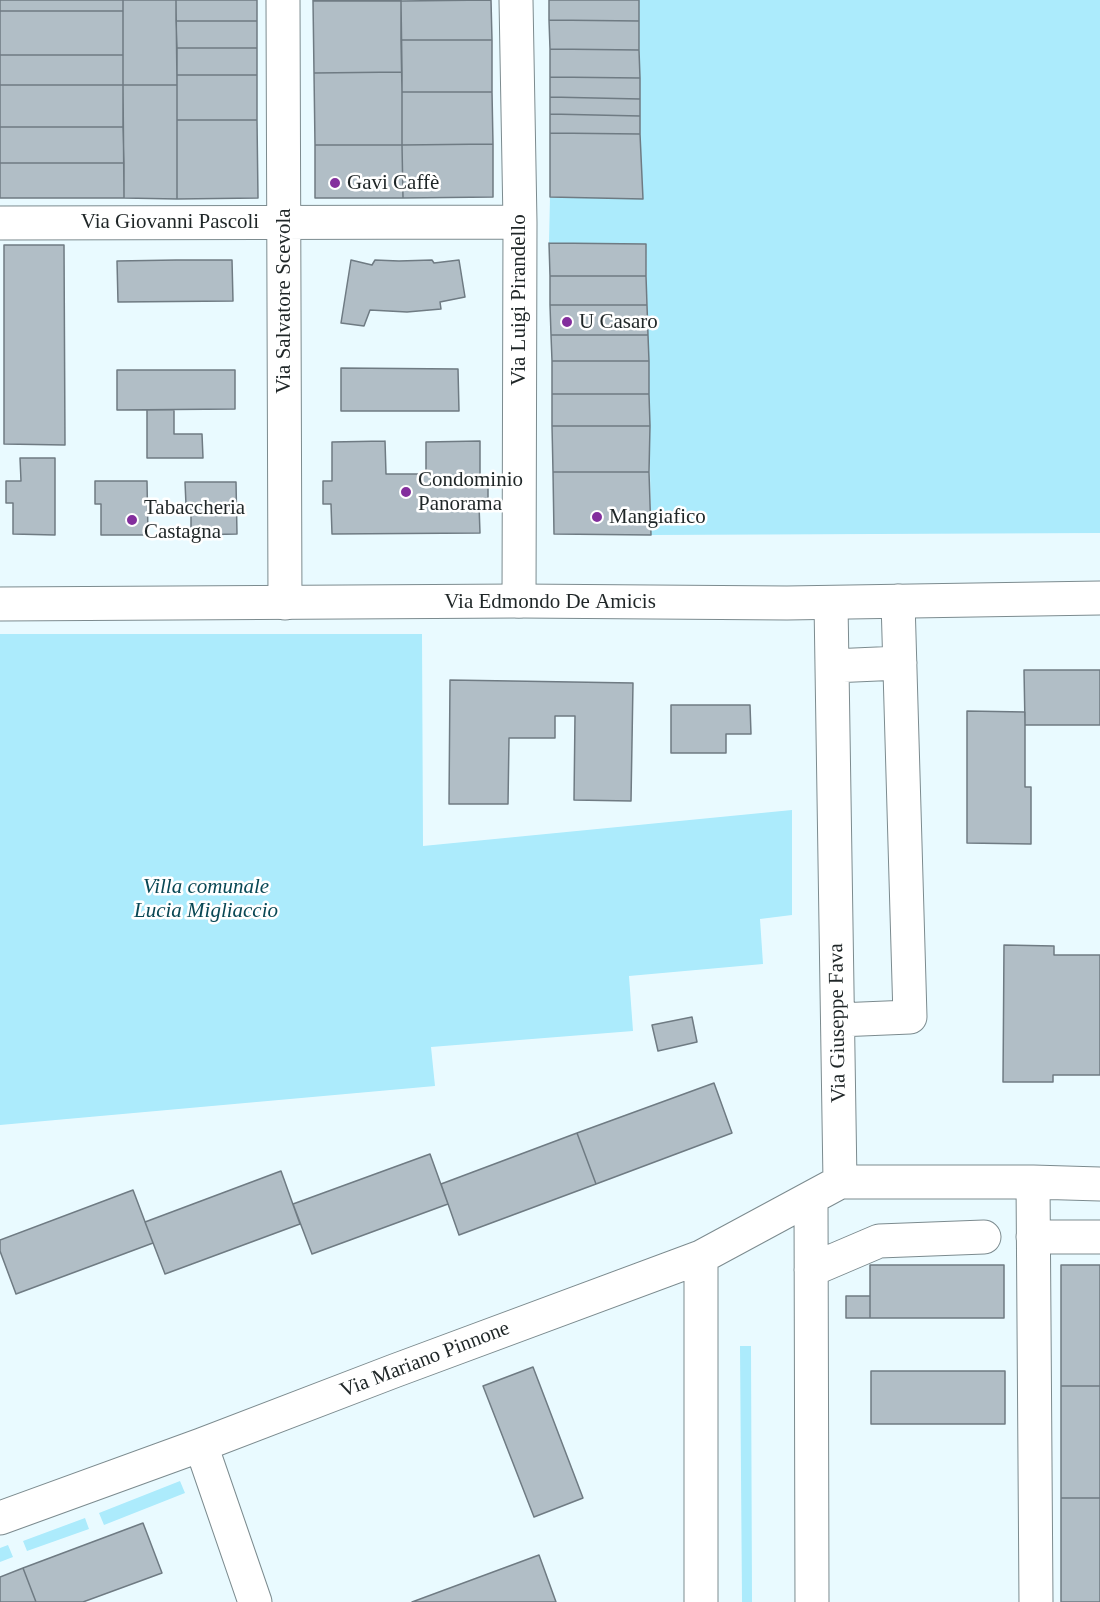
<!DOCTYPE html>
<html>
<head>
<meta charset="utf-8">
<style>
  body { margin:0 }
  canvas { display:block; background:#e9faff }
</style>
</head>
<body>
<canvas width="1100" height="1602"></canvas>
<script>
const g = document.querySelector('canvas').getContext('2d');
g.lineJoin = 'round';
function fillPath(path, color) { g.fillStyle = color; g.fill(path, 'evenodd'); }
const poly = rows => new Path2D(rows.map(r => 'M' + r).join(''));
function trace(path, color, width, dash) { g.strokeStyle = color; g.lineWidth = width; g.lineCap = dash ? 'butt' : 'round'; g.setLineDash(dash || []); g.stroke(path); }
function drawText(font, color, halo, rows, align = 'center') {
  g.font = font + ' Georgia,serif'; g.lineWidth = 5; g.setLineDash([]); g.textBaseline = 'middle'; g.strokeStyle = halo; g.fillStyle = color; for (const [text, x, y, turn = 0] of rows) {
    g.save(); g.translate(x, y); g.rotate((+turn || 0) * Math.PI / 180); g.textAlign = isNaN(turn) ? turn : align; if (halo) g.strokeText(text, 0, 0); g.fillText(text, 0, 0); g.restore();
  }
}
fillPath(poly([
  [639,0,1100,0,1100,533,651,535,648,335,646,244,549,243,550,197,640,134],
  [0,634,422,634,423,846,792,810,792,915,760,919,763,964,629,976,633,1031,431,1047,435,1086,0,1125],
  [740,1346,751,1346,752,1602,742,1602],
  [180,1481,185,1493,104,1525,99,1513],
  [85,1518,89,1529,27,1551,23,1541],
  [8,1545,13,1557,0,1562,0,1548]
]), '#acebfc');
const building = poly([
  [0,0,123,0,123,11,0,11,0,0],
  [123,0,176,0,177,85,123,85,123,0],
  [176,0,257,0,257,21,176,21,176,0],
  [313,0,401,0,401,1,313,1,313,0],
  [491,0,492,40,401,40,401,1,491,0],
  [549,0,639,0,639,21,549,20,549,0],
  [313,1,401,1,402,72,314,73,313,1],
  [0,11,123,11,123,55,0,55,0,11],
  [549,20,639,21,639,50,550,49,549,20],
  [176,21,257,21,257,48,177,48,176,21],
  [401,40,492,40,492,92,402,92,401,40],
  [177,48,257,48,257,75,177,75,177,48],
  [550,49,639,50,640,78,550,77,550,49],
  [0,55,123,55,123,85,0,85,0,55],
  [402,72,402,145,315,145,314,73,402,72],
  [177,75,257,75,257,120,177,120,177,75],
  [550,77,640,78,640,99,550,97,550,77],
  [0,85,123,85,123,127,0,127,0,85],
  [123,85,177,85,177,199,124,198,123,85],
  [402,92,492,92,493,144,402,145,402,92],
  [550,97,640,99,640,116,550,114,550,97],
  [550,114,640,116,640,134,550,133,550,114],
  [177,120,257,120,258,198,177,199,177,120],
  [0,127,123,127,124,163,0,163,0,127],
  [550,133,640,134,643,199,550,197,550,133],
  [493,144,493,197,403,198,402,145,493,144],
  [315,145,402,145,403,198,315,198,315,145],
  [0,163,124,163,124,198,0,198,0,163],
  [549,243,646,244,646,276,550,276,549,243],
  [4,245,64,245,65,445,4,444,4,245],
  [176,260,232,260,233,301,118,302,117,261,176,260],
  [351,260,372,265,375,260,399,261,432,260,434,263,459,260,465,297,440,302,441,309,407,312,370,310,364,326,341,323,351,260],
  [550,276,646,276,647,305,550,305,550,276],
  [550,305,647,305,648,335,551,335,550,305],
  [551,335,648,335,649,361,552,361,551,335],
  [552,361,649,361,649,394,552,394,552,361],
  [341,368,458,369,459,411,341,411,341,368],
  [117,370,235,370,235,409,117,410,117,370],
  [552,394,649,394,650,426,552,426,552,394],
  [147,410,174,410,174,434,202,434,203,458,147,458,147,410],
  [552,426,650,426,649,472,553,472,552,426],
  [385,441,386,474,426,474,426,442,480,441,480,479,488,479,488,506,479,505,480,533,332,534,331,504,323,504,323,481,332,481,332,442,385,441],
  [20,458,55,458,55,535,13,534,13,503,6,503,6,481,21,481,20,458],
  [553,472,649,472,651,535,554,534,553,472],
  [95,481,147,481,148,535,101,535,101,504,95,504,95,481],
  [185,482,236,482,237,534,191,535,191,505,186,505,185,482],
  [1024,670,1100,670,1100,725,1025,725,1024,670],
  [450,680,633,683,631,801,574,800,575,716,555,716,555,738,509,738,508,804,449,804,450,680],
  [671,705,750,705,751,734,726,734,726,753,671,753,671,705],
  [967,711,1025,712,1025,787,1031,787,1031,844,967,843,967,711],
  [1004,945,1054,946,1054,955,1100,955,1100,1075,1053,1075,1053,1082,1003,1082,1004,945],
  [692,1017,697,1042,658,1051,652,1025,692,1017],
  [714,1083,732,1133,596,1184,577,1133,714,1083],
  [577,1133,596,1184,459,1235,441,1184,577,1133],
  [430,1154,448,1204,312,1254,293,1204,430,1154],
  [281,1171,300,1224,165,1274,145,1222,281,1171],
  [133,1190,153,1243,16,1294,0,1251,0,1240,133,1190],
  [870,1265,1004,1265,1004,1318,870,1318,870,1265],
  [1061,1265,1100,1265,1100,1386,1061,1386,1061,1265],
  [846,1296,870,1296,870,1318,846,1318,846,1296],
  [533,1367,583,1498,534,1517,483,1386,533,1367],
  [871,1371,1005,1371,1005,1424,871,1424,871,1371],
  [1061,1386,1100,1386,1100,1498,1061,1498,1061,1386],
  [1061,1498,1100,1498,1100,1602,1061,1602,1061,1498],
  [143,1523,162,1573,83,1602,36,1602,23,1568,143,1523],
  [539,1555,556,1602,412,1602,539,1555],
  [23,1568,36,1602,0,1602,0,1577,23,1568]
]);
fillPath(building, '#b1bec6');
trace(building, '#6f7b83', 1.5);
const minor = poly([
  [283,0,285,603],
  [516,0,520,222,519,601],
  [0,223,520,222],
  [831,603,840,1182,1033,1182,1100,1184],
  [832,666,900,663],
  [838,1020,910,1017,898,601],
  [1033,1182,1036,1602],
  [811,1198,812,1602],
  [1033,1237,1100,1237],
  [701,1257,701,1602],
  [811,1270,879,1241,984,1237],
  [201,1445,255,1602],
  [0,1518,201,1445,394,1371,701,1257,840,1182]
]);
const secondary = poly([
  [0,604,519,601,787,603,1100,598]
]);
trace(minor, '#7c8b8f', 35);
trace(secondary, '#7c8b8f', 35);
trace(minor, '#fff', 33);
trace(secondary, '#fff', 33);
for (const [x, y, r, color] of [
  [335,183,6,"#832e9d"],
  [567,322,6,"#832e9d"],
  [406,492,6,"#832e9d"],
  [597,517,6,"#832e9d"],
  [132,520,6,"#832e9d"]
]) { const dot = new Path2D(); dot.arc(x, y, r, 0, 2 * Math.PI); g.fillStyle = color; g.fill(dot); trace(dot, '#fff', 2); }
drawText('21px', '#1f2627', '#fff', [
  ["Gavi Caffè",347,183],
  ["U Casaro",579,322],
  ["Condominio",418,480],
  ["Panorama",418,504],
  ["Tabaccheria",144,508],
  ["Castagna",144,532],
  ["Mangiafico",609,517]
], 'left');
drawText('21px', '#1f2627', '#fff', [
  ["Via Giovanni Pascoli",170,222],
  ["Via Luigi Pirandello",519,300,-90],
  ["Via Salvatore Scevola",284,301,-90],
  ["Via Edmondo De Amicis",550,602],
  ["Via Giuseppe Fava",838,1023,-91],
  ["Via Mariano Pinnone",425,1360,-21]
]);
drawText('italic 21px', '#094855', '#fff', [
  ["Villa comunale",206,887],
  ["Lucia Migliaccio",206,911]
]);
</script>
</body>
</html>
